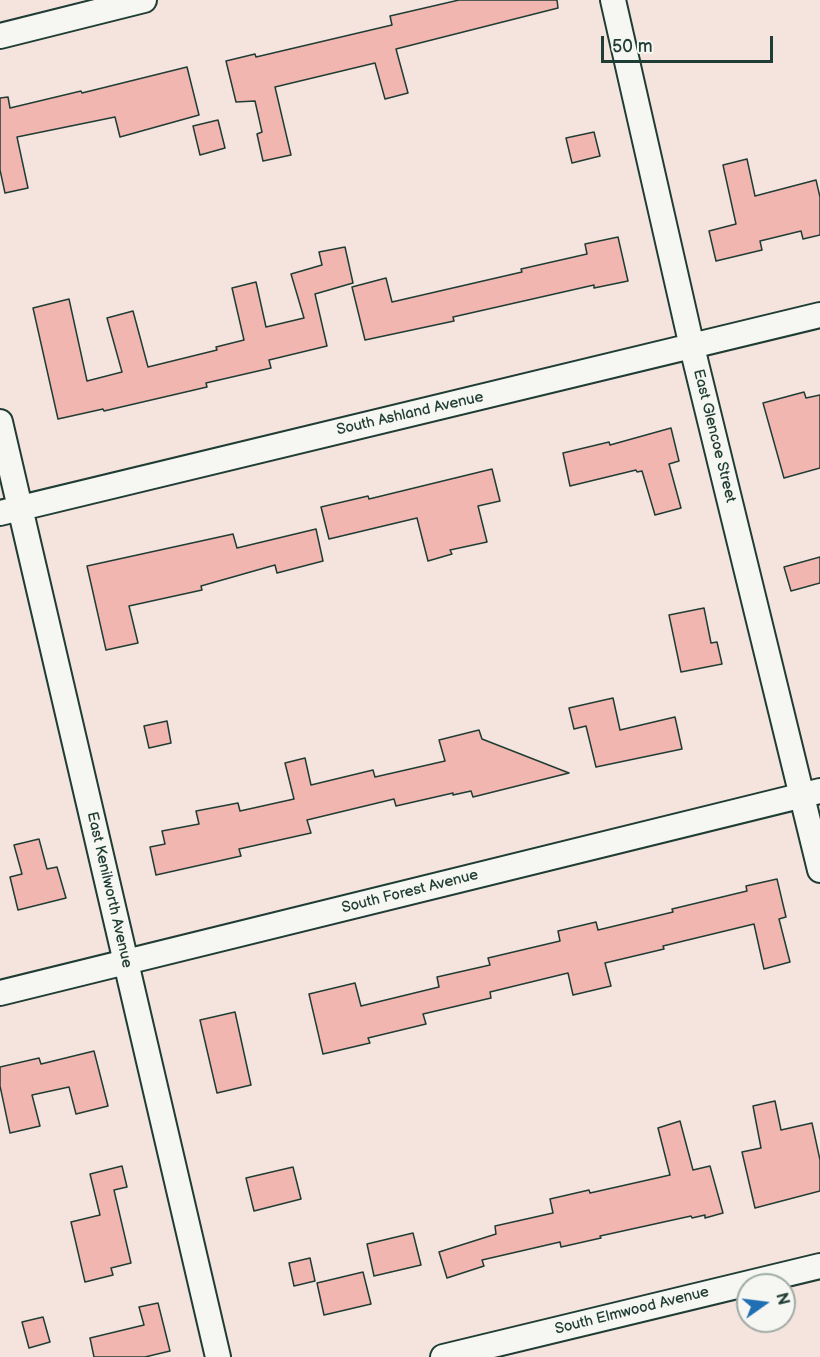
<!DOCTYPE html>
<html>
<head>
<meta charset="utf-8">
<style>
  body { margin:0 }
  #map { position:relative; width:820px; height:1357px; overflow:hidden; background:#f5e3de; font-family:"Balsamiq Sans",sans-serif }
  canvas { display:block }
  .north { position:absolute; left:736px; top:1273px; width:60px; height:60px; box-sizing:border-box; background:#f6f6f2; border:2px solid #a0aca6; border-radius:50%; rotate:76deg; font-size:16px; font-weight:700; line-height:24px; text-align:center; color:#1f3d34 }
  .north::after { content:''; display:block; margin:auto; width:21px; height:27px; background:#1f6fb2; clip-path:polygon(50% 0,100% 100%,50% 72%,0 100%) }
  .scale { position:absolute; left:601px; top:36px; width:172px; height:27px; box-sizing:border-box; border:3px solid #1f3d34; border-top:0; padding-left:8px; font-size:18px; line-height:21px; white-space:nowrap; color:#1f3d34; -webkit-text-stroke:4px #f6f6f2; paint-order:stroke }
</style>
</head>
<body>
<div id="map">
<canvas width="820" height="1357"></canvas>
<div class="north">N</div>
<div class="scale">50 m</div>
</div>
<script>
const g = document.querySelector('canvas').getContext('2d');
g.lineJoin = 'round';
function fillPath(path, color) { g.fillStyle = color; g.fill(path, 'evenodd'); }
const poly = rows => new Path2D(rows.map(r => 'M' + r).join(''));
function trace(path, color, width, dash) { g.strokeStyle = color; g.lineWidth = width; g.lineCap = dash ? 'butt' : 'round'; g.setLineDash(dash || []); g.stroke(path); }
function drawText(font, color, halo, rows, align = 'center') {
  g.font = font + ' "Balsamiq Sans",sans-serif'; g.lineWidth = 4.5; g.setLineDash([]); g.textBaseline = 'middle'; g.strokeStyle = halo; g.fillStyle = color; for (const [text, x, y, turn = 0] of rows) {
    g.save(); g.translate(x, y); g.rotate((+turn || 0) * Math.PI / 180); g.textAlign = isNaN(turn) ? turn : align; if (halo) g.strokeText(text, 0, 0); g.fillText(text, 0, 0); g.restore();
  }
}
const building = poly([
  [459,0,557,0,558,8,396,49,408,93,385,99,375,63,275,87,291,155,263,161,257,134,262,132,255,101,236,102,226,61,255,54,256,57,392,25,390,16,459,0],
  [187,67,199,115,120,137,115,117,17,137,28,188,5,193,0,170,0,98,8,97,10,108,81,91,82,93,187,67],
  [218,120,225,148,200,155,193,126,218,120],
  [594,132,600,156,572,163,566,138,594,132],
  [747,159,755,196,816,180,820,197,820,235,803,239,801,231,760,241,762,250,716,261,709,231,736,224,723,165,747,159],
  [618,237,628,281,594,288,594,285,528,300,453,317,454,321,365,340,352,287,386,278,392,302,522,272,521,269,587,254,585,244,618,237],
  [345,247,353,283,315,294,327,346,269,360,271,368,206,383,207,387,104,411,103,409,58,419,33,308,69,299,87,381,122,372,107,318,133,311,148,367,217,350,216,347,244,340,232,288,256,282,266,327,304,318,291,274,322,265,319,252,345,247],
  [804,392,806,398,820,395,820,468,784,478,763,403,804,392],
  [671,428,679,461,669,464,681,508,655,515,642,471,637,472,636,470,570,486,563,453,609,442,610,445,671,428],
  [492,469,500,501,478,506,487,542,450,550,452,554,428,561,417,518,329,539,321,507,368,496,369,499,492,469],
  [316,529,323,561,277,573,275,565,201,586,202,590,129,606,138,643,106,650,87,566,233,534,237,548,316,529],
  [820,557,820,583,791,591,784,567,820,557],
  [704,608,711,643,717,642,722,664,681,672,669,615,704,608],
  [613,698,620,730,675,717,682,749,596,767,586,726,574,729,569,708,613,698],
  [167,721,171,743,149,748,144,726,167,721],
  [479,730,482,739,569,773,473,797,471,791,453,795,453,793,396,806,394,799,307,820,311,833,239,849,241,856,156,875,150,847,165,844,162,831,199,824,196,811,238,803,240,811,294,799,285,763,305,758,311,785,373,770,375,777,445,761,439,740,479,730],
  [39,839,47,869,57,867,66,898,18,910,10,877,22,874,14,845,39,839],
  [777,879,786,917,779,919,790,962,764,969,754,924,663,946,664,949,605,963,611,986,573,995,568,973,490,992,491,998,423,1014,426,1024,368,1038,370,1043,323,1054,309,994,355,983,361,1006,439,987,437,977,490,965,488,958,560,941,558,931,596,922,598,930,673,912,672,909,747,891,746,886,777,879],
  [235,1012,251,1085,217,1093,200,1020,235,1012],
  [94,1051,108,1106,76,1114,69,1087,32,1095,40,1126,10,1133,0,1086,0,1067,39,1058,41,1064,94,1051],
  [775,1101,781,1130,812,1123,820,1160,820,1191,755,1208,742,1152,761,1148,753,1106,775,1101],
  [680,1121,693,1170,710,1166,723,1213,705,1218,705,1215,692,1218,691,1216,600,1236,601,1238,561,1247,560,1242,482,1260,484,1266,447,1278,439,1252,496,1234,495,1226,553,1213,550,1199,589,1190,590,1193,670,1175,658,1128,680,1121],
  [122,1166,127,1187,114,1190,131,1263,111,1268,113,1275,85,1282,71,1222,100,1215,90,1174,122,1166],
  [293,1167,301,1199,254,1211,246,1178,293,1167],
  [413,1233,421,1265,374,1276,367,1244,413,1233],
  [310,1258,315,1281,294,1286,289,1263,310,1258],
  [363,1272,371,1304,324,1315,317,1283,363,1272],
  [158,1303,170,1351,145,1357,94,1357,90,1338,144,1325,139,1307,158,1303],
  [43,1317,50,1342,29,1348,22,1322,43,1317]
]);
fillPath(building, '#f2b6b1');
trace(building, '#1f3d34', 1.5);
const street = poly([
  [613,0,692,347,820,870],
  [0,36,144,0],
  [0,422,218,1357],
  [0,513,820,315],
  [0,993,820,791],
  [443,1357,820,1266]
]);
trace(street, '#1f3d34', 28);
trace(street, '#f6f6f2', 24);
drawText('15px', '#1f3d34', '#f6f6f2', [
  ["South Ashland Avenue",410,414,-13],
  ["East Glencoe Street",714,436,76],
  ["East Kenilworth Avenue",109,890,77],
  ["South Forest Avenue",410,892,-14],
  ["South Elmwood Avenue",632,1311,-14]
]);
</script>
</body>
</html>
